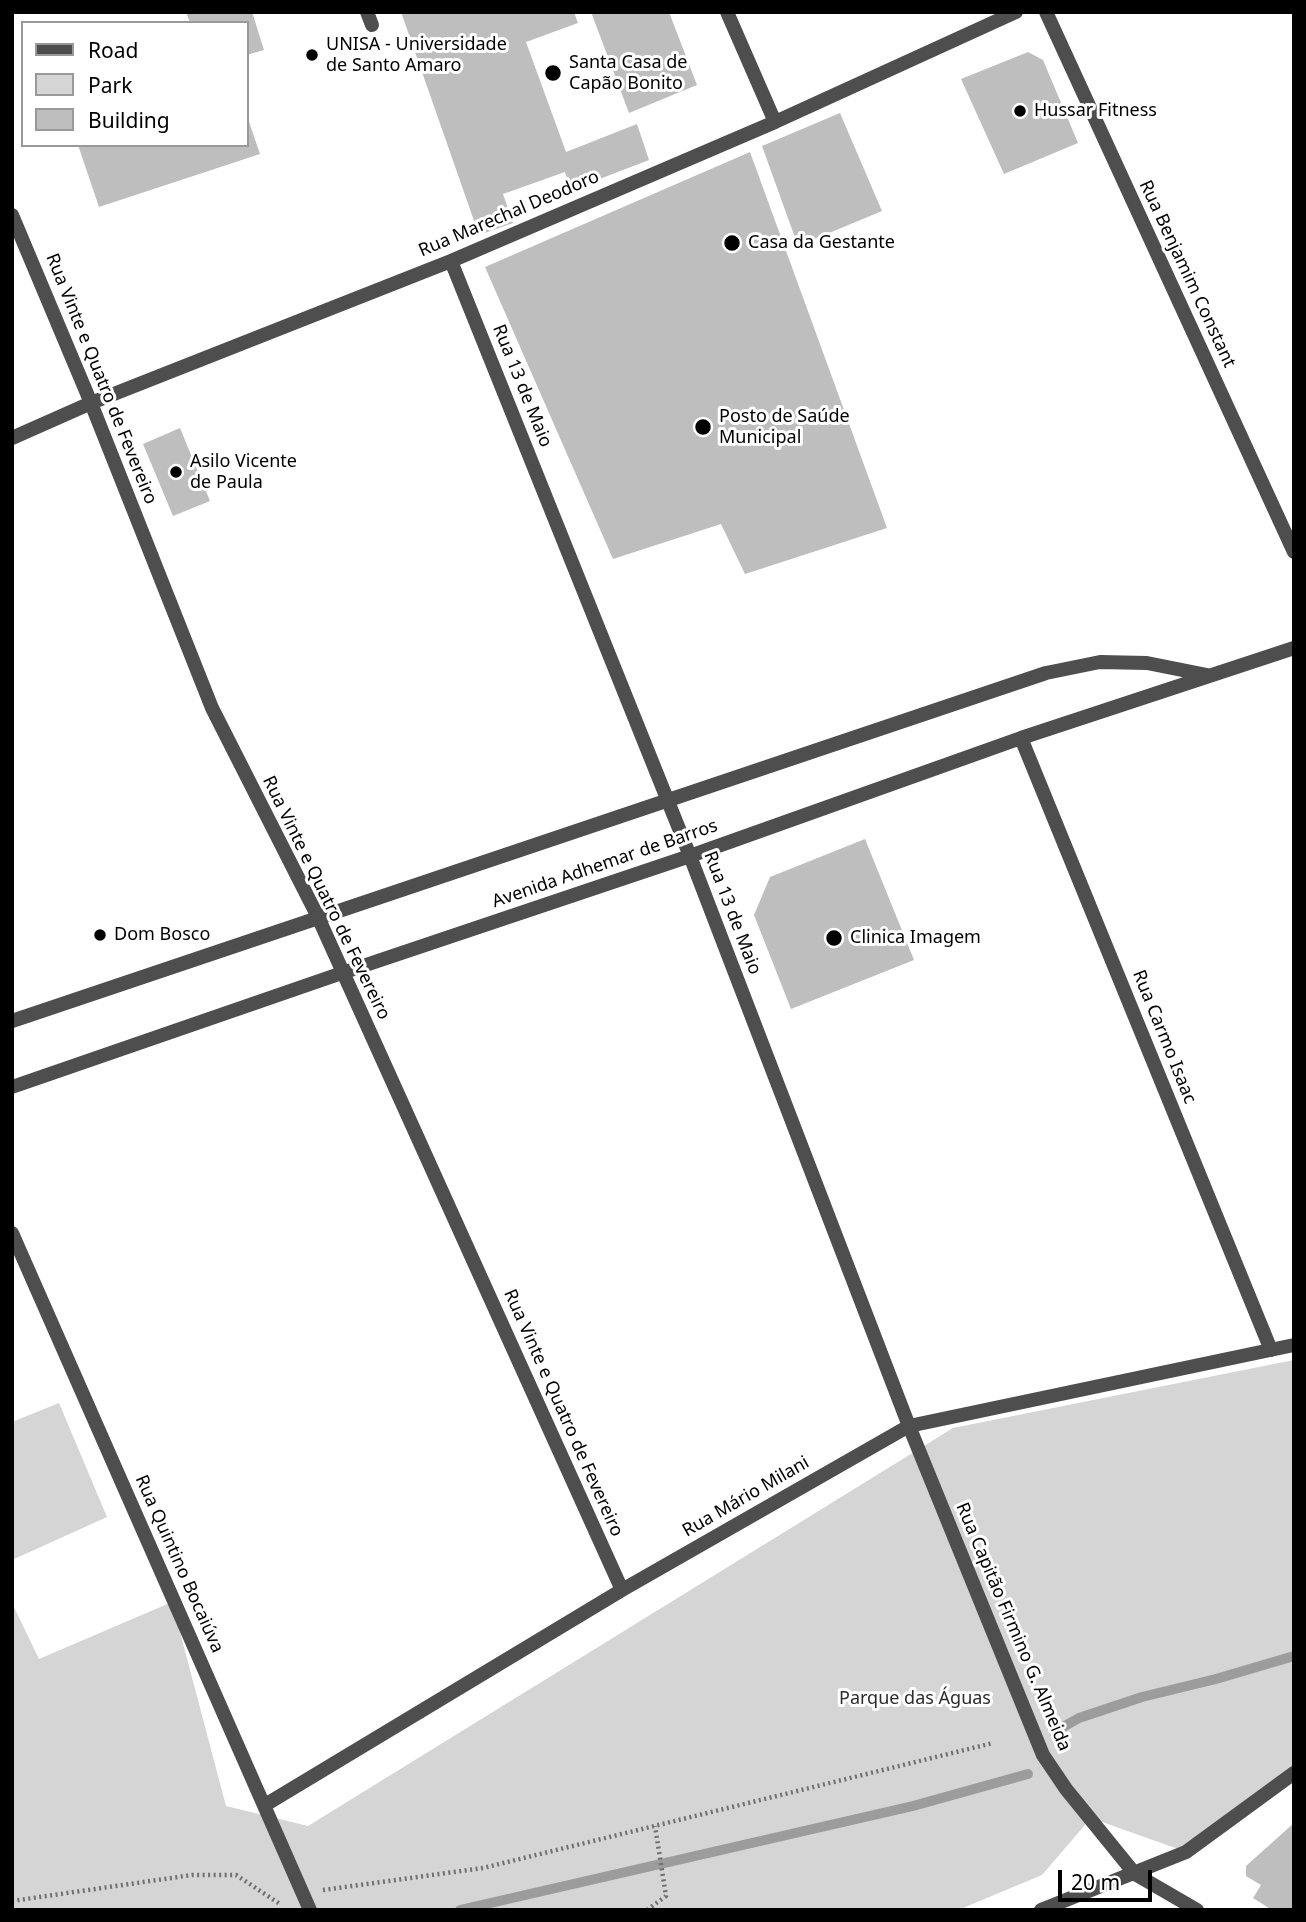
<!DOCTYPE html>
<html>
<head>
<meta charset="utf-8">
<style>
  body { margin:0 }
  #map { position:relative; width:1306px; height:1922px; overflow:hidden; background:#fff; font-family:"Noto Sans",sans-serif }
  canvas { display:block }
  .frame { position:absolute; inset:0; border:14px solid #000; pointer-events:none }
  .legend { position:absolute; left:21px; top:21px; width:228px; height:126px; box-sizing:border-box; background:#fff; border:2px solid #999; margin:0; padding:9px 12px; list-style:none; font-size:21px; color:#000 }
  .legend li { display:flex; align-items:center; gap:14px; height:35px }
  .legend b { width:35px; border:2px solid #999 }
  .scale { position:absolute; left:1058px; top:1870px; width:94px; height:32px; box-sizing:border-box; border:4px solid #000; border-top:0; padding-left:9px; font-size:21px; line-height:24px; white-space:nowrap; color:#000; -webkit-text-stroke:5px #fff; paint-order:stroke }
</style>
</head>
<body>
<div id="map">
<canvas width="1306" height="1922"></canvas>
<div class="frame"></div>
<ul class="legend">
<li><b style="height:9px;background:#4e4e4e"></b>Road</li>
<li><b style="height:19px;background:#d5d5d5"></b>Park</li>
<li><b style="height:19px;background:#bebebe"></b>Building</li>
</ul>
<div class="scale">20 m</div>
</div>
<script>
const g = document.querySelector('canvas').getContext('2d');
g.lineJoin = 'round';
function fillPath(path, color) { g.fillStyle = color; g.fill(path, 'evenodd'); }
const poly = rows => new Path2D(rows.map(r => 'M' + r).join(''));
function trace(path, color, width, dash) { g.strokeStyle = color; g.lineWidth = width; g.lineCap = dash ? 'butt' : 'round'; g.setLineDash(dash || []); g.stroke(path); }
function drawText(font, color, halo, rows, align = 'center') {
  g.font = font + ' "Noto Sans",sans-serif'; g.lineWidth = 6; g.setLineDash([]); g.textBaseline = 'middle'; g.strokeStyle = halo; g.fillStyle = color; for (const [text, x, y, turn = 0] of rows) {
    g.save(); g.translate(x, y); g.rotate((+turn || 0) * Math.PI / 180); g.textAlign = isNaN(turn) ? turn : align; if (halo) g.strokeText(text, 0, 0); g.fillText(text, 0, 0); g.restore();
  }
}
fillPath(poly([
  [1294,1360,1294,1770,1178,1849,1091,1818,1042,1875,958,1910,12,1910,12,1603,39,1659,172,1602,226,1806,308,1826,953,1428],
  [59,1403,107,1517,12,1560,12,1422]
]), '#d5d5d5');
trace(poly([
  [1054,1732,1079,1718,1142,1697,1216,1679,1294,1656],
  [460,1910,913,1806,1028,1774]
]), '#9c9c9c', 10);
fillPath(poly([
  [186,12,252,12,264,50,247,55,247,23,190,23],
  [401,12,574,12,578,23,526,42,566,152,637,124,649,160,571,190,565,172,503,194,513,223,479,235],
  [591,12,669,12,697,85,629,113],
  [1028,52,1043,60,1078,143,1004,174,961,79],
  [840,113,882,211,798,246,762,146],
  [247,116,260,154,99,207,78,145,247,145],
  [750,152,887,528,745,574,721,524,613,559,485,267],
  [180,428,210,501,173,516,143,444],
  [865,839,914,960,791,1009,754,915,770,877],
  [1294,1823,1294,1910,1272,1910,1253,1898,1261,1885,1246,1876,1246,1866]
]), '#bebebe');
trace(poly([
  [323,1890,483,1868,993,1743],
  [12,1901,192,1875,236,1875,280,1904],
  [647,1910,666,1896,655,1826]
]), '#707070', 4.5, [2, 3.5]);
trace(poly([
  [367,12,372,25],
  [727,12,775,122],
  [1046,12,1294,552],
  [12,215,91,403,212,708,318,917,622,1590],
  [451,261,690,856,909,1426,1043,1755,1066,1789,1135,1874,1197,1910],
  [12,438,91,403,451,261,775,122,1016,12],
  [1021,738,1271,1350],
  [12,1021,1046,673,1100,662,1147,663,1207,675],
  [12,1087,342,973,690,856,1021,738,1294,648],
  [12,1233,310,1910],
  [265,1805,622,1590,909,1426,1294,1345],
  [1041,1910,1186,1852,1294,1773]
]), '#4e4e4e', 14);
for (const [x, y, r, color] of [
  [312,55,7,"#000"],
  [553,73,9,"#000"],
  [1020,111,7,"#000"],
  [732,243,9,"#000"],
  [703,427,9,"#000"],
  [176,472,7,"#000"],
  [100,935,7,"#000"],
  [834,938,9,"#000"]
]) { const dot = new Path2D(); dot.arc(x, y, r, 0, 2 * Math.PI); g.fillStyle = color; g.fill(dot); trace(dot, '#fff', 2.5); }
drawText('18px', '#000', '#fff', [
  ["UNISA - Universidade",326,45],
  ["de Santo Amaro",326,66],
  ["Santa Casa de",569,63],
  ["Capão Bonito",569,84],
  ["Hussar Fitness",1034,111],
  ["Casa da Gestante",748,243],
  ["Posto de Saúde",719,417],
  ["Municipal",719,438],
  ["Asilo Vicente",190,462],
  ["de Paula",190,483],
  ["Dom Bosco",114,935],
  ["Clinica Imagem",850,938]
], 'left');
drawText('18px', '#000', '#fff', [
  ["Rua Marechal Deodoro",509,214,-23],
  ["Rua Benjamim Constant",1187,274,65],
  ["Rua Vinte e Quatro de Fevereiro",101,379,68],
  ["Rua 13 de Maio",522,386,68],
  ["Avenida Adhemar de Barros",605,864,-19],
  ["Rua Vinte e Quatro de Fevereiro",326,898,64],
  ["Rua 13 de Maio",732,913,69],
  ["Rua Carmo Isaac",1164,1037,68],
  ["Rua Vinte e Quatro de Fevereiro",563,1413,66],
  ["Rua Mário Milani",746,1497,-30],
  ["Rua Quintino Bocaiúva",179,1564,66],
  ["Rua Capitão Firmino G. Almeida",1013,1627,67]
]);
drawText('18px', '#2c2c2c', '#fff', [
  ["Parque das Águas",915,1699]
]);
</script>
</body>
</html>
